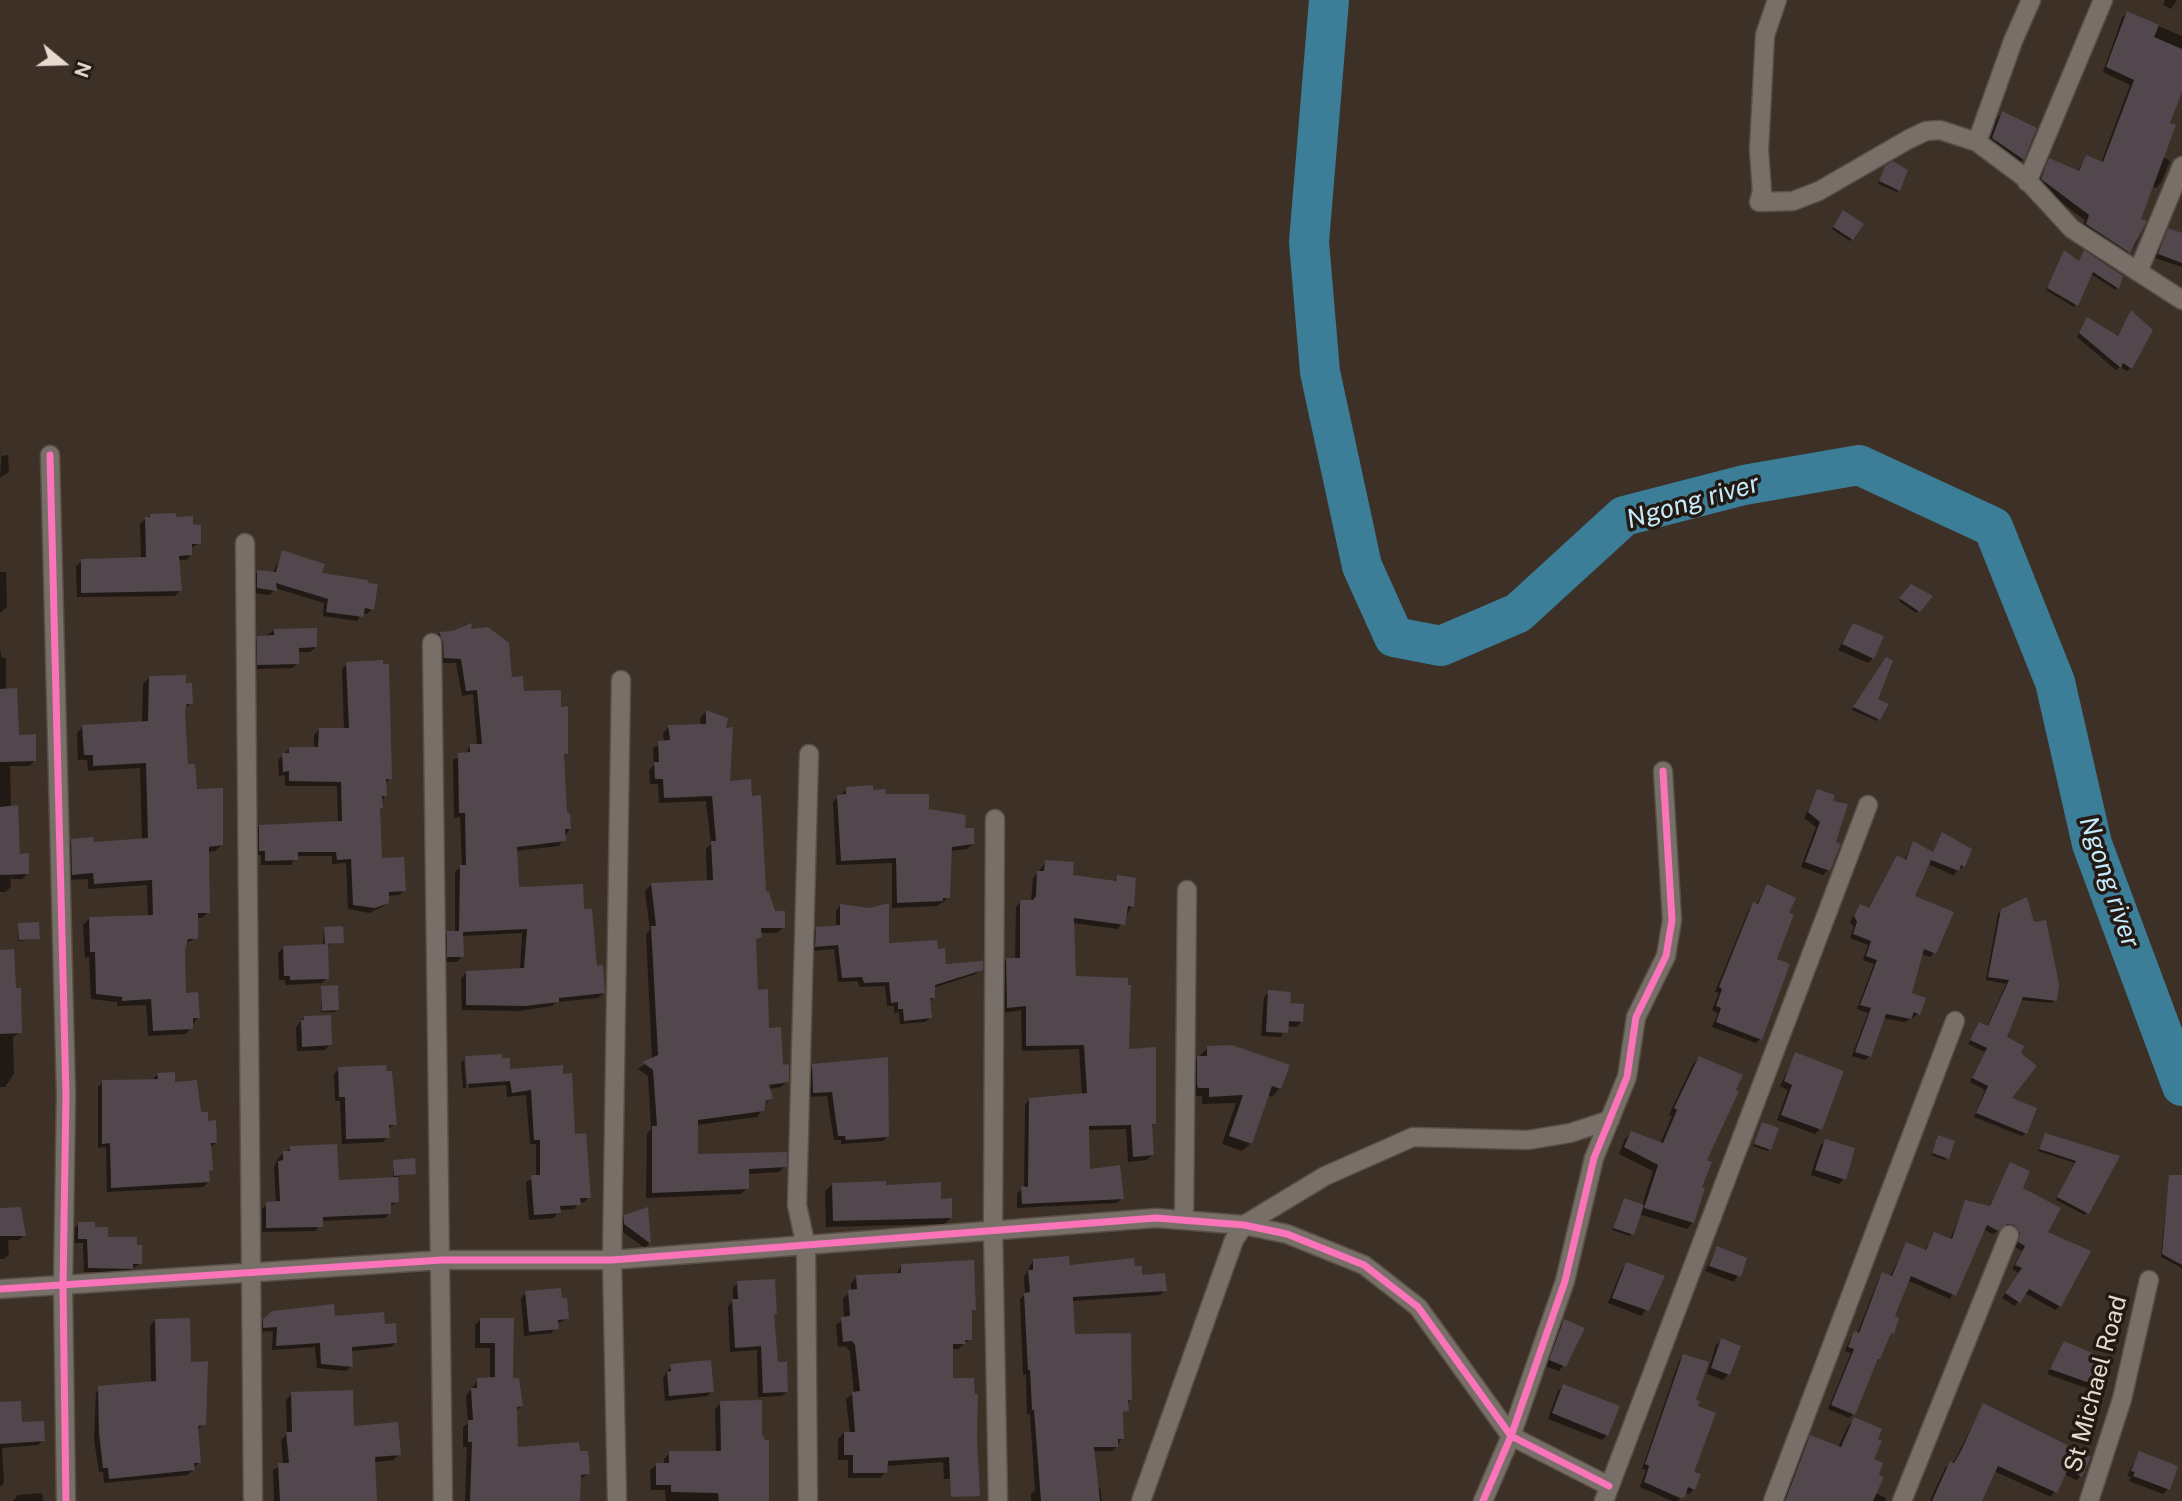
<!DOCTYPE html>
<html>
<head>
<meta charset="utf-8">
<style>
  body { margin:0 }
  #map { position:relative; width:2182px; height:1501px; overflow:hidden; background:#3c3027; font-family:"Public Sans",sans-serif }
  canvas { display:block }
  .north { position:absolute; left:28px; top:28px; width:70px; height:70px; -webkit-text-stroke:5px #231912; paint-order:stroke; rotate:109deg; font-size:19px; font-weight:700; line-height:28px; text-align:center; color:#e7d9cf }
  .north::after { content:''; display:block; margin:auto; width:24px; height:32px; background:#e7d9cf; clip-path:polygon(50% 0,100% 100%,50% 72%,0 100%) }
</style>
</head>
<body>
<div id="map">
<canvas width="2182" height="1501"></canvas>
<div class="north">N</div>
</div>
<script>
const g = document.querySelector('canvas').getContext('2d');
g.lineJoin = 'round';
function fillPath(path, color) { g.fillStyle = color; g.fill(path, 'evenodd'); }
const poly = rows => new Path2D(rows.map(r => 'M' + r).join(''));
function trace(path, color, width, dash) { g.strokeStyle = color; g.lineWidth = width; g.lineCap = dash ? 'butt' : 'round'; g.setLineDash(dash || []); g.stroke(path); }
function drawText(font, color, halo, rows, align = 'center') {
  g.font = font + ' "Public Sans",sans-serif'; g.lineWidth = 7; g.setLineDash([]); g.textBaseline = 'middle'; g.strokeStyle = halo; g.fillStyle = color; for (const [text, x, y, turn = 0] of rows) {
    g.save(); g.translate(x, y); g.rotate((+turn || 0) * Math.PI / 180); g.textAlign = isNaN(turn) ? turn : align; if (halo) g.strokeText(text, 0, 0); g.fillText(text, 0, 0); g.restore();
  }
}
fillPath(poly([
  [2165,0,2177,0,2171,9,2163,5],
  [2127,13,2182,36,2182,87,2168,124,2163,157,2170,161,2161,183,2156,188,2151,186,2139,220,2145,222,2135,246,2124,257,2082,229,2085,220,2037,184,2050,160,2077,172,2086,157,2101,163,2130,85,2103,72,2122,18],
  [2002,113,2023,159,2018,164,1988,144,1997,118],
  [1884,170,1899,190,1897,192,1878,184],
  [1841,214,1852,239,1850,241,1832,229],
  [2169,230,2182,235,2182,267,2155,258],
  [2064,253,2079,263,2121,276,2117,288,2116,290,2091,274,2074,307,2046,290],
  [2131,313,2131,368,2127,371,2120,367,2116,370,2077,337,2087,319,2117,337],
  [2,446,2,456,8,455,9,472,0,478],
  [150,515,174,519,191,526,199,543,191,548,191,555,186,560,178,560,180,590,175,596,77,597,76,566,82,561,141,559,140,524],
  [283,552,320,574,372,609,367,614,362,613,357,621,323,616,324,603,275,588,270,595,253,593,253,577,257,572,273,573],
  [0,572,6,572,7,607,0,613],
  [1911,586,1930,597,1916,613,1899,601],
  [1853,625,1873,658,1868,663,1838,650],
  [275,630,316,647,310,652,297,652,298,663,292,668,253,669,253,643],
  [469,631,522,693,566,753,562,757,565,814,570,828,559,846,515,851,518,889,583,911,603,993,598,998,556,1002,552,1006,519,1011,462,1010,461,978,466,973,520,970,522,933,462,936,462,956,457,962,443,962,442,938,448,933,455,933,455,872,462,866,460,817,454,818,453,760,465,754,470,746,477,746,473,694,462,696,456,663,439,663,434,638,439,633],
  [0,649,2,658,6,658,6,691,17,737,35,760,29,766,10,766,11,808,19,855,27,874,22,879,10,879,11,887,5,892,0,892],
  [1884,661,1875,700,1886,705,1877,721,1852,710],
  [347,664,390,778,385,784,385,795,378,810,381,860,404,890,399,895,387,896,388,902,382,907,369,913,348,909,346,863,332,864,332,856,296,856,291,865,261,865,261,855,255,855,254,831,259,826,338,823,337,786,285,786,285,775,279,776,278,760,289,749,314,748,314,735,319,730,344,730,342,669],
  [149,678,192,703,183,709,186,766,221,845,215,851,207,852,208,912,202,918,196,918,196,938,185,944,184,995,198,1017,186,1034,148,1036,146,1005,117,1006,117,1002,91,999,89,957,85,958,83,925,89,919,148,917,147,885,88,889,88,879,66,880,66,847,72,840,92,844,142,840,140,768,88,771,87,760,78,760,77,733,83,727,142,723,143,684],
  [706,712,726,719,728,782,764,892,783,927,777,933,760,933,754,942,756,991,787,1081,781,1087,768,1089,771,1097,757,1117,696,1125,696,1156,785,1166,779,1172,747,1174,747,1188,741,1194,646,1198,647,1134,651,1129,648,1076,638,1069,652,1059,646,934,650,930,645,891,651,885,707,882,706,849,711,844,706,801,659,803,658,784,650,784,649,770,654,765,653,748,664,742,663,733,669,727,701,726,700,718],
  [847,789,872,792,927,811,963,830,973,844,967,849,950,851,948,897,943,902,937,906,892,908,892,863,836,865,833,802],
  [1818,791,1831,802,1828,870,1823,875,1801,867,1816,827,1804,818],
  [1942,834,1963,866,1953,875,1928,864,1913,897,1934,953,1930,957,1921,954,1910,994,1918,1014,1905,1022,1883,1018,1870,1056,1865,1060,1852,1056,1868,1013,1857,1009,1874,964,1863,960,1868,945,1850,938,1854,927,1850,922,1860,906,1868,909,1897,858,1904,861,1913,843,1932,854],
  [1046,862,1071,876,1113,882,1118,877,1132,906,1118,929,1073,923,1074,977,1128,1051,1155,1123,1150,1127,1152,1155,1147,1160,1128,1162,1126,1129,1087,1130,1088,1170,1122,1198,1117,1203,1017,1208,1017,1193,1024,1188,1025,1105,1030,1099,1082,1095,1079,1049,1022,1051,1021,1010,1002,1013,1001,965,1006,960,1015,960,1016,907,1021,901,1031,901,1033,878],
  [1767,886,1787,914,1760,1039,1756,1043,1712,1027,1718,1013,1712,1010,1719,993,1715,992,1749,909,1756,905],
  [840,906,888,945,936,951,944,965,981,969,976,974,933,988,934,997,929,1001,930,1017,926,1022,900,1024,899,1012,894,1013,894,1006,887,1006,885,986,860,987,857,981,838,982,834,949,811,951,812,934,817,929,836,927,836,911],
  [2002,910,2055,1000,2052,1003,2020,1000,2005,1038,2018,1053,2009,1099,2026,1133,2022,1136,1974,1117,1985,1090,1970,1082,1985,1052,1968,1044,1979,1024,1987,1027,2006,984,1986,980,1998,914],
  [19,925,38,939,18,941],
  [324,929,342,942,326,945,327,978,322,983,286,985,285,980,279,980,278,953,284,947,323,946],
  [0,970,20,1032,13,1037,14,1074,5,1087,0,1087],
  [322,987,337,1009,335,1012,321,1012],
  [1269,992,1288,1004,1301,1022,1296,1027,1286,1026,1281,1037,1261,1036,1264,997],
  [305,1017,330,1044,325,1050,297,1051,296,1027],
  [1208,1048,1280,1088,1272,1097,1267,1095,1251,1143,1242,1151,1222,1144,1236,1103,1202,1104,1202,1096,1190,1096,1189,1066],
  [1796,1054,1820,1129,1815,1134,1777,1120,1788,1090,1780,1086],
  [466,1058,509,1071,561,1067,573,1136,589,1197,584,1202,579,1203,574,1209,559,1210,554,1218,529,1220,526,1182,536,1177,536,1144,530,1144,526,1095,507,1097,506,1085,469,1088,467,1060,464,1060],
  [1699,1058,1705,1161,1693,1222,1687,1229,1639,1214,1630,1236,1612,1230,1622,1203,1642,1206,1653,1171,1619,1154,1625,1139,1631,1133,1660,1144,1672,1116,1669,1115,1693,1064],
  [464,1060,466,1088,463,1088,461,1063],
  [813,1066,888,1136,883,1141,841,1144,841,1140,834,1140,827,1096,809,1097,808,1071],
  [339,1069,395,1124,388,1129,388,1137,383,1142,342,1144,340,1101,335,1101,334,1074],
  [158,1074,207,1123,216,1143,210,1148,208,1182,203,1187,107,1192,106,1147,98,1148,98,1087,103,1082,153,1079],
  [1761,1126,1770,1149,1768,1151,1753,1146],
  [1939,1137,1947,1158,1945,1160,1931,1155],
  [2044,1137,2117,1157,2085,1215,2056,1200,2075,1163,2038,1151],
  [1825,1141,1844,1179,1839,1184,1811,1175,1820,1146],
  [291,1148,338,1182,393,1180,394,1161,414,1173,396,1177,397,1202,389,1207,390,1213,385,1218,321,1221,316,1231,262,1232,262,1209,267,1204,276,1203,274,1167,278,1158],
  [2010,1164,2046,1233,2089,1251,2060,1306,2055,1310,2025,1293,2015,1306,2002,1298,2019,1273,2012,1269,2022,1251,2015,1247,2015,1233,2003,1227,1993,1234,1983,1229,1950,1299,1907,1280,1879,1358,1853,1414,1849,1418,1828,1409,1851,1353,1845,1351,1851,1337,1857,1334,1879,1278,1883,1274,1890,1277,1906,1244,1924,1251,1934,1234,1950,1240,1966,1201,1989,1207],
  [832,1185,884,1187,940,1201,951,1218,944,1224,826,1227,825,1191],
  [2182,1207,2182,1268,2161,1257,2165,1214],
  [0,1210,24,1235,19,1240,8,1240,9,1254,4,1259,0,1259],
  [646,1210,649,1243,645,1248,620,1230,620,1222,625,1217],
  [79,1224,106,1238,141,1263,127,1272,84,1272,83,1243,74,1243,74,1228],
  [1717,1248,1745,1259,1734,1282,1705,1271],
  [1033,1261,1068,1267,1133,1268,1141,1277,1165,1290,1160,1295,1072,1301,1074,1336,1130,1399,1122,1416,1122,1438,1117,1446,1112,1451,1093,1451,1097,1489,1100,1488,1102,1501,1031,1501,1031,1494,1035,1490,1030,1414,1027,1414,1026,1374,1023,1375,1020,1299,1025,1294,1024,1277],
  [1627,1264,1663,1277,1642,1316,1608,1303,1622,1269],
  [901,1266,974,1309,970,1314,970,1339,958,1349,951,1349,951,1380,971,1479,944,1479,943,1462,886,1466,886,1472,880,1478,848,1478,848,1460,838,1460,838,1439,844,1433,850,1433,846,1399,854,1393,850,1352,846,1346,838,1347,836,1325,844,1319,843,1298,851,1292,851,1283,857,1277,896,1275],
  [738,1283,775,1313,772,1316,777,1364,787,1391,782,1396,758,1397,757,1350,730,1352,728,1306,733,1301,733,1288],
  [526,1293,567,1319,556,1324,552,1333,524,1336,521,1298],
  [272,1312,383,1326,396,1342,391,1347,351,1351,351,1366,346,1371,317,1368,315,1347,272,1350,273,1331,259,1332,259,1325],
  [512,1319,511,1380,521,1406,516,1411,516,1449,588,1474,578,1480,579,1501,465,1501,467,1447,463,1447,463,1427,468,1423,466,1396,478,1380,490,1379,490,1348,475,1348,475,1325,480,1320],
  [155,1320,190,1364,204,1424,197,1430,199,1462,188,1475,104,1483,103,1472,99,1472,94,1440,96,1393,102,1387,151,1383,150,1326],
  [1564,1321,1583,1329,1574,1351,1559,1371,1545,1366,1559,1326],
  [1721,1340,1728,1374,1723,1380,1707,1374,1716,1345],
  [2065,1343,2102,1382,2098,1387,2092,1390,2047,1374],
  [1684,1356,1694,1401,1694,1489,1689,1494,1685,1492,1678,1501,1672,1501,1640,1487,1646,1470,1642,1469,1679,1361],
  [671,1366,712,1391,707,1396,665,1401,663,1378],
  [1563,1386,1607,1435,1602,1440,1548,1419,1558,1391],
  [292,1394,399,1454,393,1460,374,1462,376,1501,274,1501,273,1470,283,1464,281,1440,287,1434,286,1400],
  [721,1403,760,1434,763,1442,767,1442,769,1501,666,1501,665,1490,651,1490,650,1470,656,1465,664,1464,664,1459,670,1453,716,1453,715,1409],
  [0,1404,20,1424,43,1440,38,1445,2,1448,4,1483,0,1487],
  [1983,1405,2081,1476,2076,1480,2064,1474,2051,1497,1994,1471,1980,1501,1930,1501,1945,1468,1955,1460],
  [1855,1419,1872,1460,1875,1493,1886,1498,1885,1501,1782,1501,1804,1444,1811,1437,1838,1448,1848,1426],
  [2139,1453,2168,1489,2163,1494,2129,1481,2131,1477,2127,1476],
  [42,1493,43,1501,13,1501,18,1495]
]), '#0007');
trace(poly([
  [1329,0,1309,242,1320,372,1362,566,1394,637,1441,646,1518,613,1624,516,1744,485,1859,465,1993,527,2055,682,2092,844,2182,1086]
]), '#3c7d98', 40);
fillPath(poly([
  [2127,11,2159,25,2154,37,2182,49,2182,92,2170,123,2176,125,2141,219,2147,221,2130,253,2086,224,2089,215,2041,179,2049,158,2079,171,2086,155,2103,162,2134,80,2106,67],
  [2002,111,2037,128,2024,160,1992,138],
  [1893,161,1908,170,1900,191,1879,181,1885,166],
  [1843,210,1864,224,1853,240,1833,227],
  [2168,228,2182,233,2182,263,2158,254],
  [2064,250,2079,261,2084,250,2123,276,2119,289,2093,272,2078,306,2047,288],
  [2131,310,2153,330,2132,369,2123,363,2121,368,2079,333,2087,317,2118,336],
  [176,513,176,517,193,516,193,524,201,525,201,544,192,544,192,555,179,556,182,591,81,593,81,559,146,557,145,517,150,517,150,514],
  [282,550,325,564,322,573,368,580,368,583,378,584,374,610,365,608,363,617,326,612,328,599,276,583,277,591,257,588,257,570,276,572],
  [1911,584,1933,596,1920,612,1899,598],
  [472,623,471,629,488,627,509,643,512,677,523,676,524,691,561,690,561,707,568,706,568,754,564,754,567,813,570,813,571,829,565,829,566,841,517,847,519,887,583,884,584,909,592,909,597,966,603,965,605,993,559,998,559,1002,525,1006,466,1005,466,971,524,968,527,929,463,932,464,957,447,957,447,931,459,931,460,865,466,865,465,813,459,813,458,753,470,752,470,744,482,744,477,690,466,691,461,659,444,658,443,642,439,632,452,631],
  [1853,623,1884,636,1874,659,1842,644],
  [317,628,317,647,299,648,299,664,257,665,257,636,274,635,274,629],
  [1886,657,1893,661,1878,699,1889,704,1880,720,1853,707],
  [383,660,383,664,389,664,392,779,386,779,387,796,382,796,383,808,380,808,382,858,404,857,406,891,389,892,389,903,375,908,353,905,351,859,337,860,336,852,298,852,298,860,265,861,265,851,259,851,259,825,342,821,341,782,289,781,289,771,283,772,282,753,289,753,289,747,318,747,319,728,349,728,346,662],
  [186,675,186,683,192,683,193,704,187,704,185,710,188,764,195,764,197,789,223,788,223,845,209,847,210,913,198,913,198,939,188,939,185,950,186,993,198,992,200,1018,193,1018,193,1029,153,1031,151,999,122,1001,122,997,96,994,95,952,90,952,89,917,153,915,152,880,94,884,93,873,72,875,71,839,93,837,94,842,148,838,146,763,93,766,93,755,84,755,82,725,148,721,149,676],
  [17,688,19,735,36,734,36,761,0,762,0,689],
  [706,710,728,718,726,728,733,727,730,781,751,779,752,796,761,795,766,891,769,892,775,911,785,911,785,928,761,928,762,937,756,939,758,990,768,989,769,1028,781,1027,783,1065,789,1064,789,1082,769,1085,773,1098,766,1101,764,1111,698,1120,698,1154,787,1152,787,1167,749,1169,749,1189,652,1193,652,1126,657,1126,653,1070,642,1062,658,1055,651,926,656,926,651,883,713,880,711,841,716,841,712,796,664,798,663,779,655,779,654,762,659,762,658,741,670,740,668,725,706,724],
  [873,785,873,790,885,789,886,794,929,794,929,809,966,815,965,828,974,828,974,844,952,847,950,898,943,898,943,901,897,903,896,858,841,861,837,795,846,794,846,787],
  [1817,789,1835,795,1833,801,1848,804,1836,842,1841,844,1830,871,1805,862,1820,822,1808,812],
  [18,805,20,854,29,853,29,874,0,875,0,807],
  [1942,832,1972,849,1965,867,1961,865,1959,871,1931,860,1915,896,1954,912,1936,954,1924,949,1912,993,1926,998,1920,1015,1914,1012,1911,1019,1886,1014,1871,1057,1855,1052,1871,1008,1860,1005,1877,960,1866,956,1871,941,1853,934,1857,922,1854,916,1860,904,1869,908,1897,855,1906,860,1913,841,1933,852],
  [1045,860,1074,862,1073,875,1116,881,1117,875,1136,878,1134,907,1128,906,1125,925,1074,918,1076,976,1128,978,1128,985,1131,985,1129,1049,1156,1047,1156,1124,1152,1124,1154,1155,1133,1157,1131,1125,1089,1126,1090,1169,1120,1165,1124,1199,1022,1204,1021,1186,1028,1187,1029,1098,1087,1093,1084,1045,1026,1046,1026,1006,1007,1008,1006,958,1020,958,1020,900,1033,900,1036,896,1037,871,1044,871],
  [1767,884,1796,898,1789,913,1794,914,1777,959,1790,964,1762,1040,1716,1022,1721,1008,1716,1006,1722,989,1719,987,1740,934,1753,902,1758,904],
  [2027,897,2034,922,2046,920,2059,984,2057,1001,2023,997,2007,1037,2024,1046,2021,1053,2037,1066,2012,1098,2037,1108,2027,1134,1976,1113,1988,1086,1972,1078,1987,1048,1970,1040,1979,1022,1988,1026,2009,980,1988,977,2001,909],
  [889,903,889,943,937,940,938,949,945,948,946,964,983,961,983,970,935,985,935,998,930,998,932,1018,904,1021,903,1009,898,1009,898,1002,891,1003,889,982,864,983,862,977,842,978,838,945,815,947,816,927,840,925,840,904,870,908],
  [39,922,40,939,19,940,18,923],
  [343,926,344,943,325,944,324,927],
  [328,944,329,979,290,980,290,976,284,976,283,946],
  [14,949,16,988,21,988,22,1033,0,1034,0,950],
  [338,985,339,1010,322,1011,321,986],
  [1268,990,1291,992,1290,1003,1304,1004,1303,1022,1289,1021,1288,1033,1266,1032],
  [331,1015,332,1045,302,1047,301,1020,304,1020,304,1016],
  [1232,1045,1290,1065,1281,1089,1272,1086,1252,1144,1229,1136,1243,1095,1209,1097,1209,1088,1198,1088,1197,1085,1197,1056,1207,1056,1207,1046],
  [1795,1052,1844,1071,1822,1130,1781,1115,1792,1085,1784,1081],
  [502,1054,502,1058,510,1058,510,1069,563,1065,563,1074,572,1073,575,1134,586,1133,591,1198,580,1198,581,1205,560,1206,561,1213,534,1215,531,1175,540,1175,540,1140,534,1140,531,1090,512,1093,510,1081,467,1084,465,1056],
  [1699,1056,1743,1075,1736,1090,1739,1091,1707,1160,1712,1162,1702,1187,1705,1188,1694,1223,1644,1208,1658,1165,1624,1147,1631,1131,1663,1143,1677,1110,1674,1108],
  [888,1057,889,1137,846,1140,845,1136,838,1136,832,1092,813,1093,812,1064],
  [386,1065,387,1071,392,1071,397,1125,389,1125,390,1138,346,1139,345,1097,339,1097,338,1067],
  [175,1072,175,1082,197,1080,201,1112,208,1112,208,1121,216,1120,217,1143,211,1143,213,1170,209,1171,210,1182,111,1188,110,1143,102,1144,102,1080,158,1079,157,1073],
  [1762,1122,1779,1128,1771,1150,1754,1144],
  [2045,1133,2120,1156,2089,1214,2057,1197,2076,1161,2039,1149],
  [1938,1135,1955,1141,1949,1159,1932,1153],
  [1825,1139,1855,1148,1846,1180,1815,1170],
  [337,1144,339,1180,398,1177,399,1202,391,1203,391,1214,323,1217,323,1227,266,1228,266,1202,280,1201,278,1161,283,1160,283,1151,290,1151,290,1146],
  [415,1158,416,1174,394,1176,393,1160],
  [2010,1162,2030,1171,2023,1188,2061,1208,2048,1232,2091,1251,2061,1307,2029,1289,2020,1303,2005,1293,2022,1268,2015,1265,2025,1246,2018,1242,2020,1233,2014,1225,2007,1224,1998,1231,1987,1225,1956,1296,1911,1276,1895,1316,1899,1318,1894,1334,1891,1333,1880,1359,1878,1359,1855,1415,1831,1405,1854,1349,1848,1347,1854,1331,1859,1333,1882,1272,1892,1276,1906,1242,1926,1250,1934,1232,1952,1239,1965,1200,1990,1206],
  [2169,1175,2182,1175,2182,1265,2162,1254],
  [886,1181,886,1185,941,1182,941,1199,952,1198,952,1218,833,1221,832,1183],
  [1624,1198,1644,1205,1634,1235,1613,1228],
  [21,1207,26,1236,0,1236,0,1208],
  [648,1207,651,1244,624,1224,624,1215],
  [78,1222,95,1222,95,1227,108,1227,108,1237,137,1237,137,1245,142,1245,142,1264,133,1264,133,1269,88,1268,87,1239,78,1239],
  [1717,1246,1747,1258,1741,1277,1709,1266],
  [1069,1256,1070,1265,1134,1258,1135,1266,1142,1266,1142,1275,1165,1273,1167,1291,1073,1297,1075,1334,1131,1333,1132,1400,1128,1400,1129,1411,1123,1412,1124,1439,1118,1439,1118,1447,1094,1447,1100,1501,1041,1501,1034,1410,1032,1410,1030,1370,1028,1370,1024,1293,1030,1292,1028,1270,1033,1270,1033,1259],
  [974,1260,976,1310,972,1310,972,1340,965,1340,966,1344,953,1344,953,1378,974,1378,975,1394,978,1394,977,1440,980,1496,951,1497,949,1457,888,1461,887,1473,853,1473,853,1455,844,1455,844,1432,855,1432,852,1392,860,1391,855,1345,852,1341,843,1342,841,1317,850,1316,848,1290,857,1289,856,1275,901,1273,901,1264],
  [1626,1262,1665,1276,1649,1311,1612,1298],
  [775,1279,777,1314,774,1314,778,1362,787,1362,788,1392,763,1393,761,1346,735,1348,732,1299,738,1299,737,1281],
  [561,1288,562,1298,567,1298,569,1319,558,1320,559,1329,529,1332,525,1291],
  [334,1304,335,1316,384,1312,385,1324,396,1323,397,1343,352,1347,353,1367,321,1364,320,1343,276,1346,277,1327,263,1328,263,1319,272,1311],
  [190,1318,191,1362,208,1361,206,1425,198,1426,201,1463,194,1463,195,1470,109,1479,108,1468,103,1468,99,1433,98,1386,156,1381,155,1319],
  [480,1318,514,1318,513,1378,519,1378,523,1406,517,1407,518,1447,579,1442,580,1451,588,1451,590,1474,581,1475,580,1501,470,1501,472,1442,468,1442,468,1420,473,1420,471,1388,477,1388,477,1378,495,1377,495,1343,480,1343],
  [1564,1319,1585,1328,1566,1367,1549,1360],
  [1721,1338,1741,1346,1730,1375,1711,1368],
  [2064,1341,2111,1361,2104,1383,2099,1381,2098,1386,2050,1369],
  [1683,1354,1709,1362,1696,1400,1700,1401,1698,1406,1716,1413,1694,1472,1701,1474,1695,1490,1688,1487,1685,1497,1680,1498,1644,1482,1649,1466,1645,1464],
  [711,1360,714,1392,669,1396,667,1372,671,1371,670,1364],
  [1563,1384,1620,1406,1608,1436,1552,1413],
  [353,1390,354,1426,398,1422,401,1455,375,1457,377,1501,280,1501,278,1463,289,1463,286,1432,292,1432,291,1392],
  [762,1400,762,1434,765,1440,769,1440,769,1501,719,1501,718,1493,671,1492,671,1485,656,1485,656,1463,669,1463,669,1451,721,1451,720,1401],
  [21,1401,22,1422,44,1421,45,1441,0,1444,0,1402],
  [1983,1403,2091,1457,2082,1477,2068,1469,2057,1493,1998,1466,1982,1501,1932,1501,1950,1461,1954,1463,1960,1453],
  [1854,1417,1882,1429,1878,1439,1882,1441,1874,1459,1883,1463,1879,1475,1884,1477,1873,1501,1785,1501,1810,1435,1841,1447],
  [2139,1451,2178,1466,2170,1490,2133,1476,2135,1472,2131,1471]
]), '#51474d');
const minor = poly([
  [1777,0,1765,35,1759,150,1762,192,1759,202,1793,201,1819,191,1909,139,1926,131,1940,130,1977,142,2024,177,2072,229,2182,300],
  [1977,142,2013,41,2031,0],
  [2027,182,2103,0],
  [2138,272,2182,166],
  [50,455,66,1095,63,1287,66,1501],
  [245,543,253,1501],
  [432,643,443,1501],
  [995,819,993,1229,998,1501],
  [1184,1219,1187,890],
  [0,1289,442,1260,612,1260,1156,1218,1244,1225,1287,1234,1364,1265,1418,1307,1511,1436,1609,1486],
  [617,1501,612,1260,621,680],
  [808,1501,806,1247,797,1205,809,754],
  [1141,1501,1234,1240,1244,1225,1325,1176,1413,1137,1528,1140,1570,1133,1610,1120],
  [1483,1501,1511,1436,1565,1281,1594,1158,1627,1077,1636,1017,1666,956,1672,920,1663,771],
  [1604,1501,1868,805],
  [1773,1501,1955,1021],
  [1902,1501,2009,1235],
  [2089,1501,2122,1399,2149,1280]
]);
trace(minor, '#594f46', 21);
trace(minor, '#786f68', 18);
trace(poly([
  [50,455,66,1095,63,1287,66,1501],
  [0,1289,442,1260,612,1260,1156,1218,1244,1225,1287,1234,1364,1265,1418,1307,1511,1436,1609,1486],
  [1483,1501,1511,1436,1565,1281,1594,1158,1627,1077,1636,1017,1666,956,1672,920,1663,771]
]), '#fb73b8', 7);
drawText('24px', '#e7d9cf', '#231912', [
  ["St Michael Road",2096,1384,-75]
]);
drawText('italic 26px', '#c4eafb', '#231912', [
  ["Ngong river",1693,502,-16],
  ["Ngong river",2109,882,71]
]);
</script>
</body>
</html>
